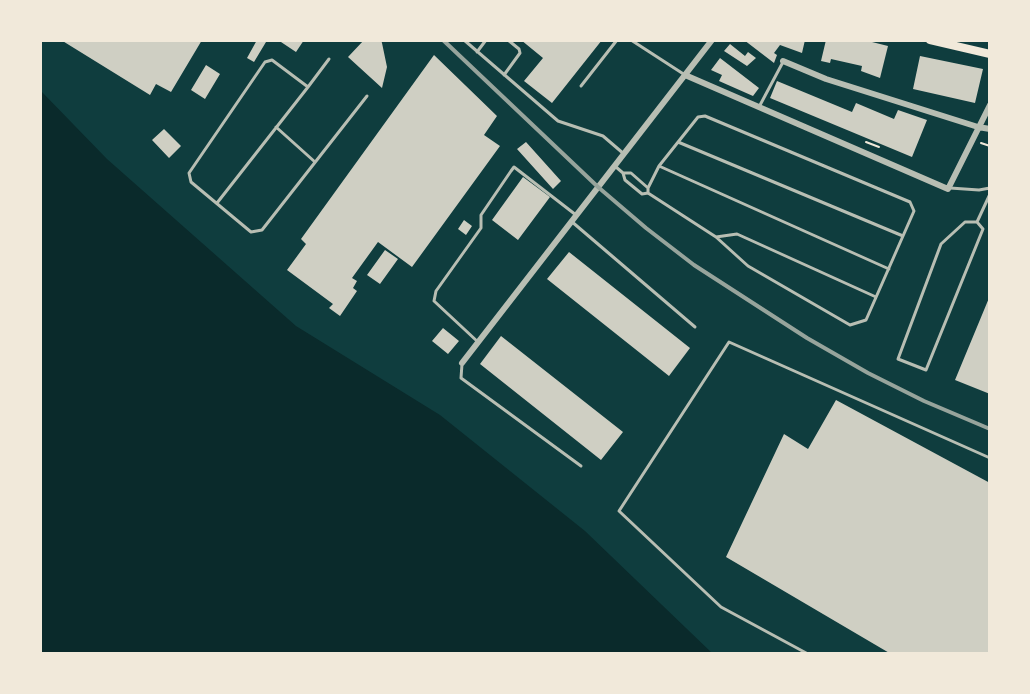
<!DOCTYPE html>
<html>
<head>
<meta charset="utf-8">
<style>
  body { margin:0 }
  #map { position:relative; width:1030px; height:694px; overflow:hidden; background:#0f3d3e; font-family:Helvetica,sans-serif }
  canvas { display:block }
  .frame { position:absolute; inset:0; border:42px solid #f1e9da; pointer-events:none }
</style>
</head>
<body>
<div id="map">
<canvas width="1030" height="694"></canvas>
<div class="frame"></div>
</div>
<script>
const g = document.querySelector('canvas').getContext('2d');
g.lineJoin = 'round';
function fillPath(path, color) { g.fillStyle = color; g.fill(path, 'evenodd'); }
const poly = rows => new Path2D(rows.map(r => 'M' + r).join(''));
function trace(path, color, width, dash) { g.strokeStyle = color; g.lineWidth = width; g.lineCap = dash ? 'butt' : 'round'; g.setLineDash(dash || []); g.stroke(path); }
fillPath(poly([
  [41,91,107,159,296,326,440,415,585,531,712,653,41,653]
]), '#0a2a2b');
fillPath(poly([
  [61,40,202,40,171,92,156,84,150,95],
  [257,40,266,42,254,62,247,58],
  [278,40,304,40,296,52],
  [364,40,381,40,382,43,387,67,382,88,348,57],
  [521,40,602,40,552,103,524,81,543,58],
  [744,40,805,40,802,53,780,45,774,53,777,55,774,63],
  [826,40,864,40,888,46,880,78,861,71,862,66,831,59,830,63,821,61],
  [730,44,745,56,748,52,756,58,747,66,724,51],
  [434,55,497,116,484,135,500,146,412,267,378,242,352,278,357,281,353,288,357,291,340,316,329,308,333,304,287,270,306,244,301,239],
  [920,56,983,69,975,103,913,89],
  [720,58,759,88,753,96,719,81,722,75,711,70],
  [206,65,220,74,205,99,191,90],
  [777,81,852,112,856,103,894,119,898,110,927,120,912,157,770,98],
  [164,129,181,146,169,158,152,140],
  [526,142,561,181,553,189,517,149],
  [523,177,550,197,518,240,492,220],
  [464,220,472,226,466,235,458,229],
  [385,250,398,259,380,284,367,275],
  [569,252,690,348,669,376,547,279],
  [989,298,990,298,990,394,955,380],
  [443,328,459,341,448,354,432,341],
  [501,336,623,432,601,460,480,364],
  [836,400,990,483,990,654,891,654,726,557,784,434,808,449]
]), '#cfcfc3');
trace(poly([
  [866,142,879,147],
  [981,143,990,146]
]), '#f1e9da', 2);
trace(poly([
  [464,40,558,121,603,136,624,154],
  [631,40,685,75],
  [477,52,486,40],
  [329,59,308,87,272,60,265,62,189,173,191,182,251,232,262,230,367,96],
  [504,75,520,53,519,49,508,40],
  [581,86,617,40],
  [759,107,783,62],
  [276,127,315,162],
  [678,142,903,236],
  [659,166,889,269],
  [616,167,623,173,631,173,648,188,648,193,642,194,625,180,623,173],
  [950,188,979,190,990,188],
  [648,193,716,237,748,266,850,325,866,320,914,211,910,202,705,116,698,117,659,166,648,188],
  [217,203,308,87],
  [571,221,695,327],
  [965,222,977,222,983,229,926,370,898,359,941,244,965,222],
  [977,222,990,194],
  [716,237,737,234,876,297],
  [478,342,434,301,436,291,481,228,481,215,511,171,514,167,576,215],
  [462,364,461,378,581,466],
  [808,654,721,607,619,511,729,342,990,458]
]), '#b8beb3', 3);
trace(poly([
  [783,61,826,79,978,127,990,129],
  [685,75,948,189,990,105],
  [462,363,712,40]
]), '#b8beb3', 6);
trace(poly([
  [930,40,990,54]
]), '#f1e9da', 8);
trace(poly([
  [443,40,598,187,646,228,694,265,807,338,868,373,924,401,990,429]
]), '#97a49c', 4);
</script>
</body>
</html>
